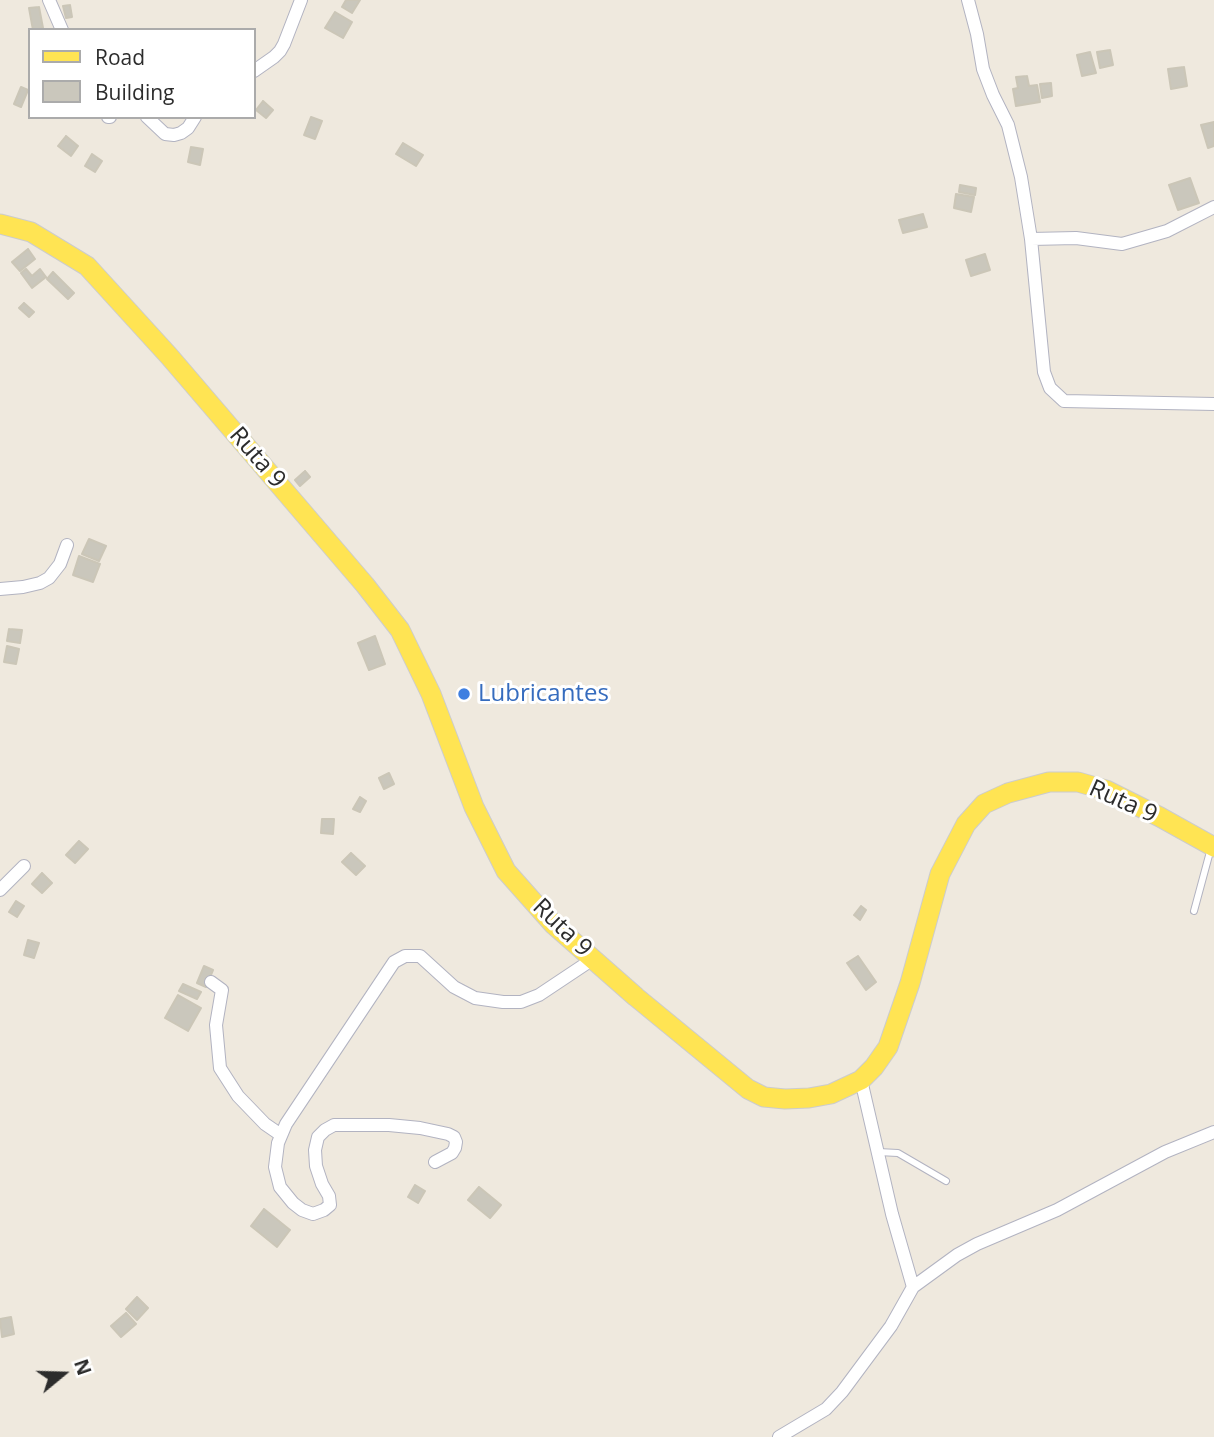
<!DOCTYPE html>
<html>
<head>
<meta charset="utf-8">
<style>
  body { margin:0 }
  #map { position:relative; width:1214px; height:1437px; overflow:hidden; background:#efe9de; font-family:"Open Sans",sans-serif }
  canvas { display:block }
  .legend { position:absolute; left:28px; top:28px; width:228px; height:91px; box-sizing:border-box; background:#fff; border:2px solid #ababab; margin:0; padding:9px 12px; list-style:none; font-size:21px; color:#2c2c2c }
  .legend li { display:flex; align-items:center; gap:14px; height:35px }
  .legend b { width:35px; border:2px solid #ababab }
  .north { position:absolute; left:28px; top:1339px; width:70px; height:70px; -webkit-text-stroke:5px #fff; paint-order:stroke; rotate:71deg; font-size:19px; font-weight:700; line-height:28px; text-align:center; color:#2c2c2c }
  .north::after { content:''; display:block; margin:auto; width:24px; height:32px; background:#2c2c2c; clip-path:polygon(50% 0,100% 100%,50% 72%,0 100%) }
</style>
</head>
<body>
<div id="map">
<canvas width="1214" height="1437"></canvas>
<ul class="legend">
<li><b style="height:9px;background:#ffe453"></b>Road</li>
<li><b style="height:19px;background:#cac7bc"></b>Building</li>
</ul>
<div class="north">N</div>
</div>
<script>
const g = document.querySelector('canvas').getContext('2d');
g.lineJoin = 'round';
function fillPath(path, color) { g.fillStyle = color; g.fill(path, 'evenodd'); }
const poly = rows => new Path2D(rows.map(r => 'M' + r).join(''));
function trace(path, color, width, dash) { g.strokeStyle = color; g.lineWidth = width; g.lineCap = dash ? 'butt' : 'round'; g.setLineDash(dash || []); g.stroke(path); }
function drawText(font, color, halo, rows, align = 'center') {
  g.font = font + ' "Open Sans",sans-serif'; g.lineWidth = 6; g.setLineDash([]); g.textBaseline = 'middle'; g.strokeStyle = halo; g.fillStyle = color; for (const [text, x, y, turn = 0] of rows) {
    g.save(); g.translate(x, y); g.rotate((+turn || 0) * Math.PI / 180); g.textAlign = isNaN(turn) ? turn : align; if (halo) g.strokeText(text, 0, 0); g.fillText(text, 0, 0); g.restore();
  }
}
const building = poly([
  [346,0,360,0,352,13,342,7,346,0],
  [70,5,72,17,66,18,63,6,70,5],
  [39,7,43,28,33,30,29,8,39,7],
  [335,12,352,22,343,38,325,28,335,12],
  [1110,50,1113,65,1100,68,1097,52,1110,50],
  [1090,52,1096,73,1082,76,1077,55,1090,52],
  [1184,67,1187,86,1171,89,1168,69,1184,67],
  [1027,76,1029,86,1037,85,1040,102,1016,106,1013,89,1018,88,1016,77,1027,76],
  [1051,83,1052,96,1042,98,1040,84,1051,83],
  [21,87,28,90,21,107,14,104,21,87],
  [263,101,273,110,266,118,256,110,263,101],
  [311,117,322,121,315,139,304,135,311,117],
  [1214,122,1214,146,1208,148,1201,125,1214,122],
  [66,136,78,146,71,156,58,146,66,136],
  [403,143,423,155,416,166,396,154,403,143],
  [191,147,203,149,200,165,188,162,191,147],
  [92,154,102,161,95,172,85,166,92,154],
  [1190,178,1199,203,1178,210,1169,185,1190,178],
  [960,185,976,188,975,195,959,192,960,185],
  [956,194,974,197,971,212,954,208,956,194],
  [923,214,927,227,903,233,899,220,923,214],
  [28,249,35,259,20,271,12,262,28,249],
  [985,254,990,270,971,276,966,260,985,254],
  [26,269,32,276,40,269,46,277,32,288,21,273,26,269],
  [53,272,74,293,68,299,47,279,53,272],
  [24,303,34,312,29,317,19,308,24,303],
  [305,471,310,477,300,486,295,480,305,471],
  [89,539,106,546,99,561,82,554,89,539],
  [79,556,100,564,93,582,73,575,79,556],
  [9,629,22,630,20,643,7,641,9,629],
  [375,636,385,664,369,670,358,643,375,636],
  [7,646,19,649,16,664,4,662,7,646],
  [389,773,394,784,384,789,379,778,389,773],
  [360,797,366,801,360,812,353,809,360,797],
  [322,819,334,819,333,834,321,833,322,819],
  [79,841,88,849,75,863,66,855,79,841],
  [351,853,365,866,356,875,342,862,351,853],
  [42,873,52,883,42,893,32,884,42,873],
  [16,901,24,906,17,917,9,912,16,901],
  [861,906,866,910,860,920,854,915,861,906],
  [28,940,39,943,34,958,24,955,28,940],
  [858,956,876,982,866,990,847,963,858,956],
  [204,966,213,970,206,987,197,983,204,966],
  [183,984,201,992,197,999,179,991,183,984],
  [178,995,201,1008,188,1031,165,1018,178,995],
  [415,1185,425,1191,418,1203,408,1197,415,1185],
  [479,1187,501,1205,490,1218,468,1200,479,1187],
  [264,1209,290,1230,277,1247,251,1226,264,1209],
  [137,1297,148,1308,137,1320,126,1309,137,1297],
  [126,1313,136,1324,121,1337,111,1326,126,1313],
  [11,1317,14,1334,2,1337,0,1319,11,1317]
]);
fillPath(building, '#cac7bc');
trace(building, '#cbc6b7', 2);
const lane = poly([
  [1194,911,1211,848],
  [878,1152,898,1153,946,1181]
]);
const street = poly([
  [49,0,62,30],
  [968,0,977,34,983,69,993,95,1008,125,1021,177,1031,239,1044,372,1050,388,1064,401,1214,404],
  [254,71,274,57,280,51,284,44,301,0],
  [108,117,110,117],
  [147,117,165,134,174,135,181,133,188,128,195,117],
  [1031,239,1076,238,1122,244,1167,231,1214,207],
  [0,589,23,587,40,583,49,578,60,564,67,545],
  [0,890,24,866],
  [211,982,222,990,216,1025,220,1068,238,1096,265,1124,281,1135],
  [861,1080,892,1214,913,1287],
  [435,1162,452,1153,455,1148,456,1142,454,1137,448,1134,420,1128,389,1125,334,1125,325,1130,318,1137,315,1150,316,1166,322,1184,329,1196,330,1205,324,1210,313,1214,302,1210,293,1203,280,1187,275,1167,278,1143,286,1124,394,962,405,956,420,956,454,987,475,998,503,1002,521,1002,539,995,593,959],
  [779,1437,826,1409,842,1392,891,1326,913,1287,957,1255,977,1244,1057,1210,1165,1152,1214,1132]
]);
const primary = poly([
  [0,224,31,232,87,266,169,356,365,585,400,630,431,694,474,807,506,871,553,924,636,997,748,1089,764,1097,785,1099,809,1098,831,1094,861,1080,874,1067,888,1047,910,983,940,874,966,824,984,804,1008,793,1049,782,1078,782,1106,790,1160,817,1214,847]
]);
trace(lane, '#b2b3c1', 8);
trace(street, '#b2b3c1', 14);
trace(primary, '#ccc', 21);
trace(lane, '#fff', 6);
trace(street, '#fff', 12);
trace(primary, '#ffe453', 19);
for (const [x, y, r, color] of [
  [464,694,7,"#3f7fe0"]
]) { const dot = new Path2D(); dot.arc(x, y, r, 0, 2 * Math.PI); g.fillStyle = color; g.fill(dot); trace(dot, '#fff', 2.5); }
drawText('24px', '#2c2c2c', '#fff', [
  ["Ruta 9",257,458,49],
  ["Ruta 9",1123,802,24],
  ["Ruta 9",562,928,44]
]);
drawText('24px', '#366cbe', '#fff', [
  ["Lubricantes",478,694]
], 'left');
</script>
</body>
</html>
